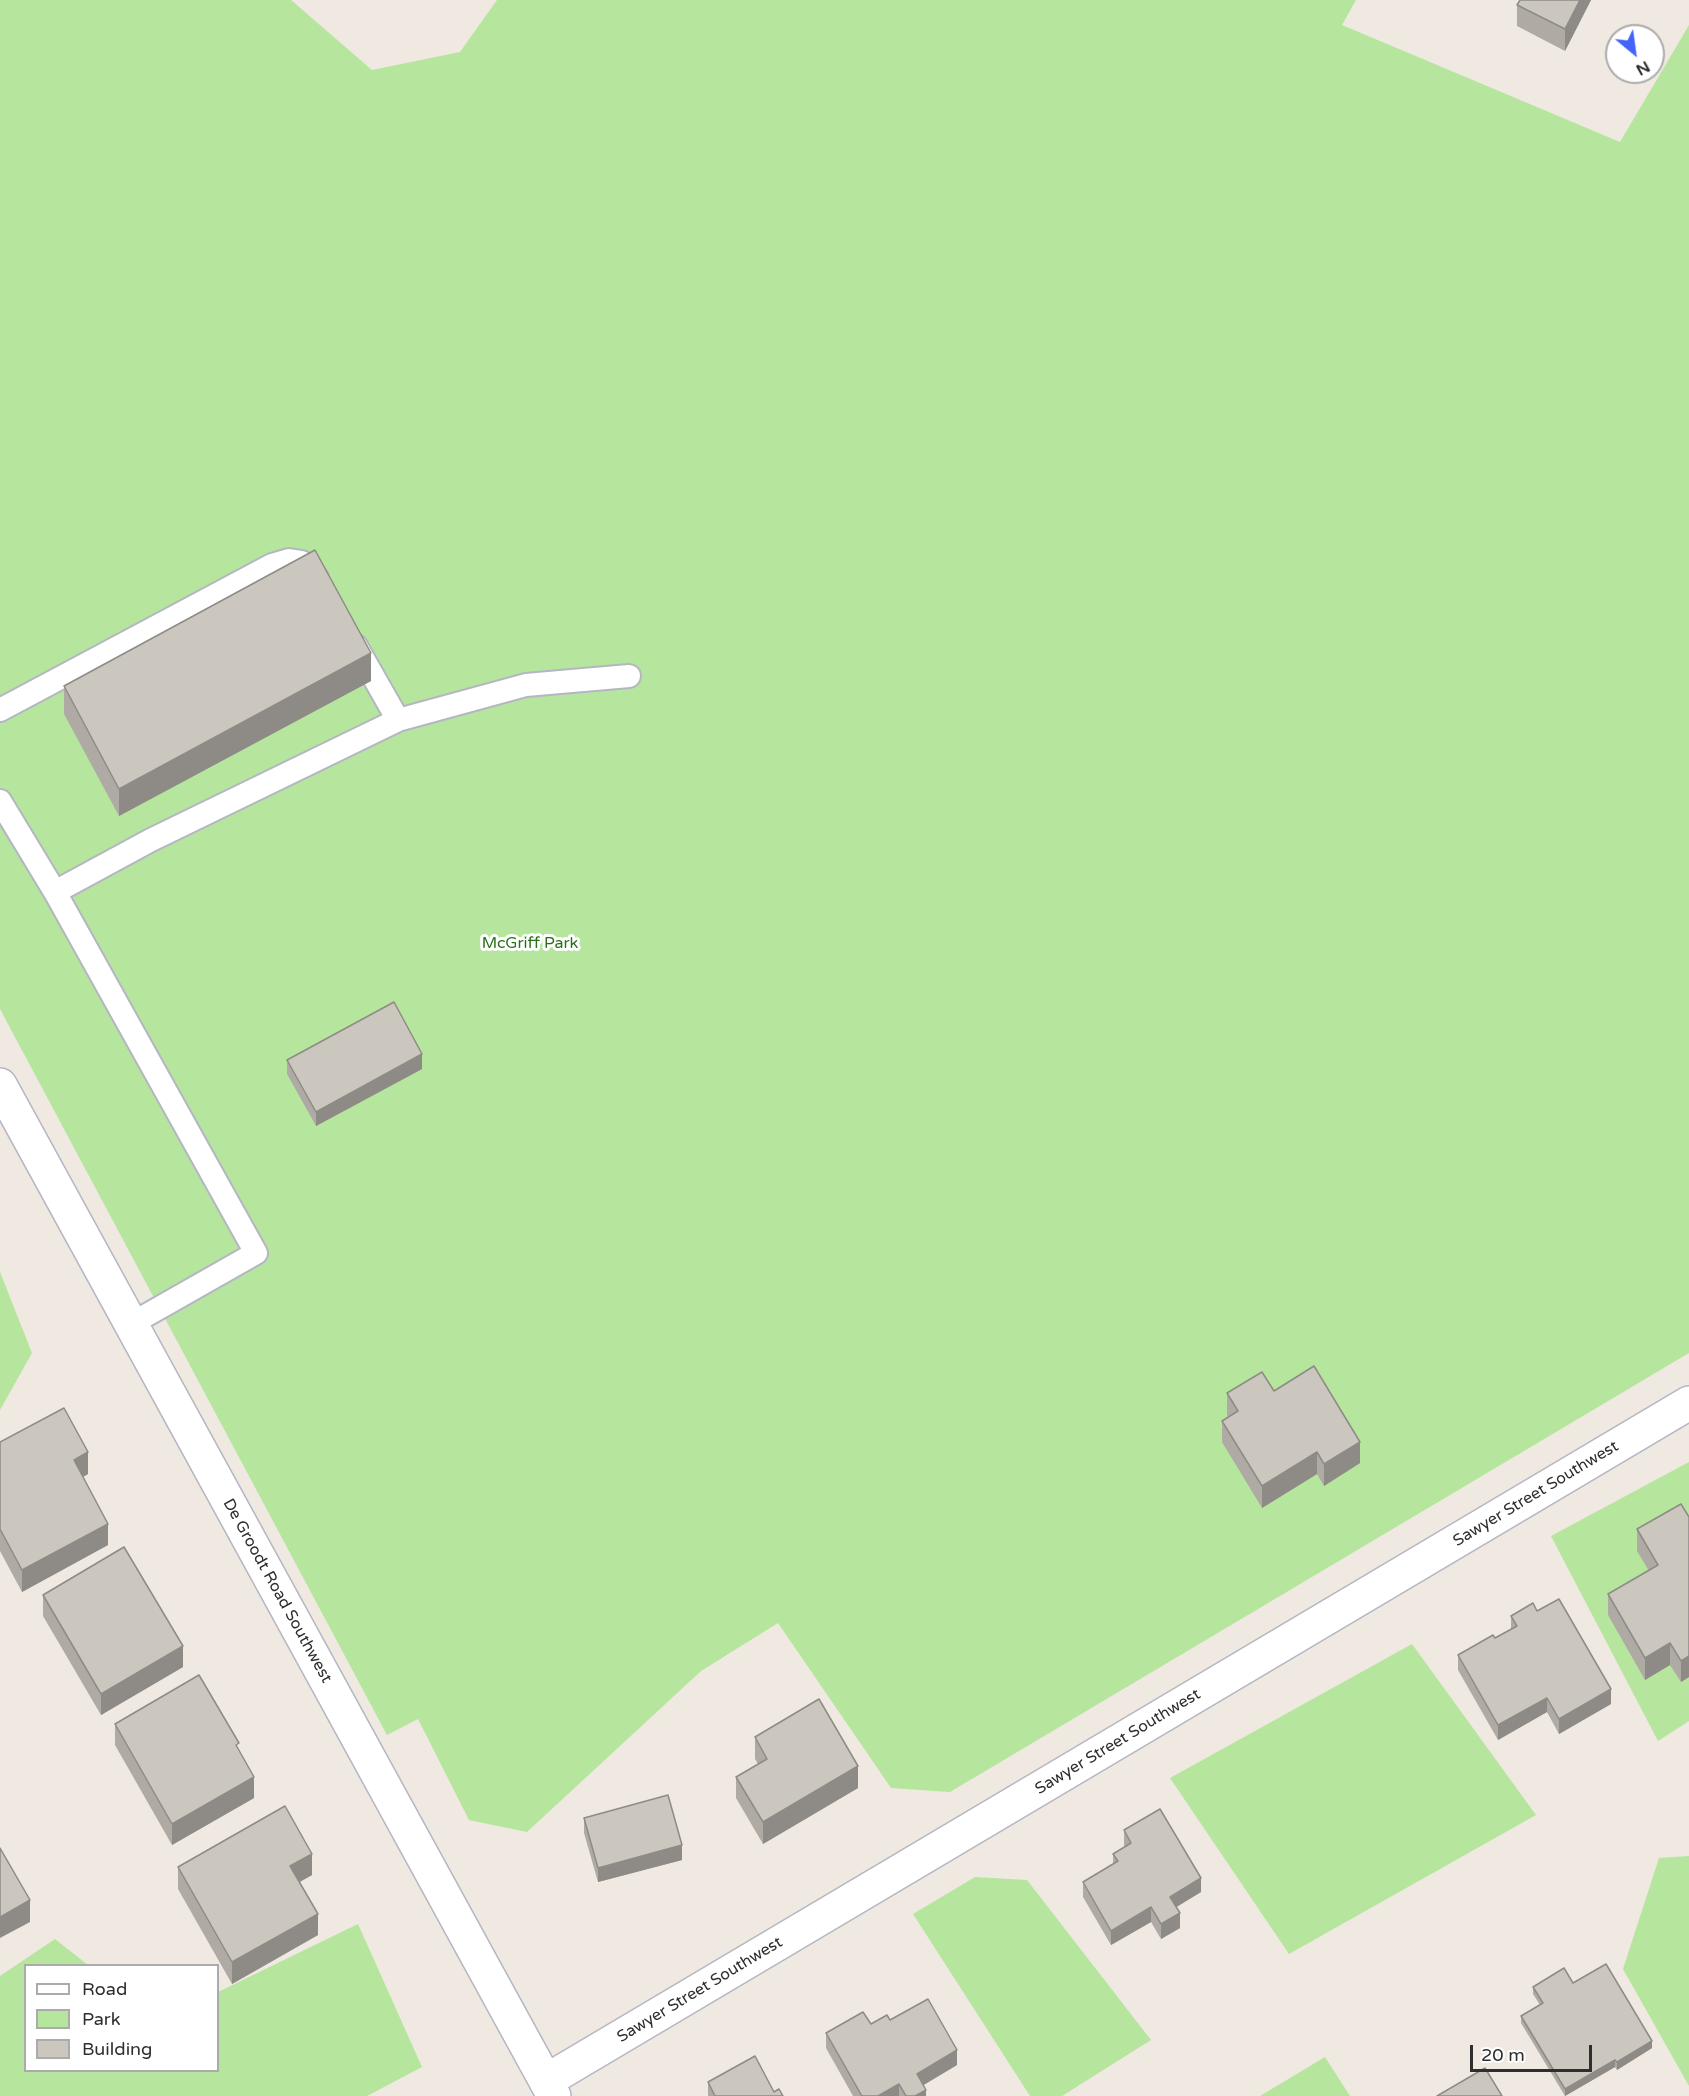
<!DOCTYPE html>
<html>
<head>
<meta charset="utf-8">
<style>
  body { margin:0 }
  #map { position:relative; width:1689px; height:2096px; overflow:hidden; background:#efe9e1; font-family:"Varela Round",sans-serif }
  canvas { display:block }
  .legend { position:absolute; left:24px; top:1964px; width:195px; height:108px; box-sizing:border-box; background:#fff; border:2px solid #ababab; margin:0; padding:8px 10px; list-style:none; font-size:18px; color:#2e2e2e }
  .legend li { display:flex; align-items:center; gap:12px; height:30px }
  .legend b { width:30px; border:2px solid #ababab }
  .north { position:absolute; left:1605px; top:24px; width:60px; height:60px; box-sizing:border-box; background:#fff; border:2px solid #ababab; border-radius:50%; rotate:151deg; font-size:16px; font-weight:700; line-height:24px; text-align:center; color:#2e2e2e }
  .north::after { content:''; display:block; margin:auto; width:21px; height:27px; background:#4264fb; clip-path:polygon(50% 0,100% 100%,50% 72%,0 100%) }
  .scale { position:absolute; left:1470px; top:2045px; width:122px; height:27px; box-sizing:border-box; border:3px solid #2e2e2e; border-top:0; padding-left:8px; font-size:18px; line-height:21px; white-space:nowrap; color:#2e2e2e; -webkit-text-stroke:4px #fff; paint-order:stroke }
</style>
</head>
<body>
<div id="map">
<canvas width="1689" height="2096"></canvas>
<ul class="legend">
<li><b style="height:8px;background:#fff"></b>Road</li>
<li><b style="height:16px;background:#b6e59e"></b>Park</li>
<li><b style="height:16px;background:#cbc7bf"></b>Building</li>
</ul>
<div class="north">N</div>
<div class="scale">20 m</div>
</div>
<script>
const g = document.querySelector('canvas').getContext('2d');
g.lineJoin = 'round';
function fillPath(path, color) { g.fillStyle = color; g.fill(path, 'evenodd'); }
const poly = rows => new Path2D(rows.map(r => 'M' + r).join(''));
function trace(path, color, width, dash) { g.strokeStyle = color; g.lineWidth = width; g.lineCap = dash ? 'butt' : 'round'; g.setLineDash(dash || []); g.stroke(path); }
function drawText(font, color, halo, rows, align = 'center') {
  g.font = font + ' "Varela Round",sans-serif'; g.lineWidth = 6; g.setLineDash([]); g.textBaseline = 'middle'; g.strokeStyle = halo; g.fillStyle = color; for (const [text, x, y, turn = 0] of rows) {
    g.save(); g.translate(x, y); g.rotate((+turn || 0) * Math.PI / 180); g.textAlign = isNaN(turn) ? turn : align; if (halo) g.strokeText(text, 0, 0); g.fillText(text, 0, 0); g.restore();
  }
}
fillPath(poly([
  [0,0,291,0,372,70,460,52,497,0,1356,0,1342,25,1620,142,1689,25,1689,1353,950,1792,891,1788,778,1623,701,1671,527,1832,469,1820,418,1719,387,1735,0,1009],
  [0,1272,32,1353,0,1410],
  [1689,1462,1689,1721,1658,1741,1551,1536],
  [1412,1644,1536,1815,1289,1954,1170,1778],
  [1689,1856,1689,2086,1623,1969,1659,1858],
  [975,1877,1027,1880,1151,2040,1062,2096,1030,2096,913,1914],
  [358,1924,422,2067,367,2096,0,2096,0,1976,55,1939,88,1965,26,1966,26,2070,218,2070,218,1992],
  [1325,2057,1350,2096,1260,2096]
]), '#b6e59e');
const lane = poly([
  [0,710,272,565,289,560,302,562,317,578],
  [398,720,526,685,629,676],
  [0,801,55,892,256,1253,131,1324],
  [55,892,151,840,398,720,356,646]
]);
const street = poly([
  [546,2081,1689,1403]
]);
const secondary = poly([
  [0,1085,554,2096]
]);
trace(lane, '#b4b7c1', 26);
trace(street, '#b4b7c1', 36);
trace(secondary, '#b4b7c1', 36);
trace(lane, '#fff', 22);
trace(street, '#fff', 33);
trace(secondary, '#fff', 33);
fillPath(poly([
  [1520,0,1591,0,1565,51,1517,26,1517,5],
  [371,681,119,816,64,714,64,686],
  [287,1060,422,1069,316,1126,287,1074],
  [1274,1391,1360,1463,1324,1486,1317,1474,1262,1508,1222,1442,1222,1421,1228,1417,1227,1415,1227,1393],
  [0,1442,88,1474,83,1477,108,1545,22,1592,0,1551],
  [1689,1517,1689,1677,1681,1682,1670,1665,1645,1680,1608,1615,1608,1594,1649,1571,1637,1551,1637,1529],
  [43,1595,183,1667,101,1715,43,1616],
  [1537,1611,1611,1704,1559,1734,1547,1712,1498,1740,1458,1670,1458,1655,1495,1638,1511,1629,1511,1616],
  [115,1724,239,1751,254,1798,172,1845,115,1745],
  [755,1737,858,1788,763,1844,736,1798,736,1777,758,1764,755,1759],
  [584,1818,682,1860,598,1882,584,1833],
  [1124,1830,1201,1892,1176,1907,1180,1928,1161,1939,1151,1922,1111,1945,1083,1897,1083,1882,1113,1864,1113,1854,1125,1847,1124,1845],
  [178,1867,312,1875,300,1882,318,1935,232,1984,178,1889],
  [1573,1983,1652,2048,1617,2070,1615,2067,1565,2096,1521,2023,1521,2016,1540,2005,1533,1994,1533,1987],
  [890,2020,957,2065,923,2085,926,2096,853,2096,826,2048,826,2033],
  [708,2082,783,2096,708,2096]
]), '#afaba4');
fillPath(poly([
  [1580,0,1591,0,1565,51,1565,29],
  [371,653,371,681,119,816,119,789],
  [422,1054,422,1069,316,1126,316,1112],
  [1360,1442,1360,1463,1324,1486,1324,1464],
  [88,1452,88,1474,74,1482,74,1460],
  [1317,1452,1317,1474,1262,1508,1262,1486],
  [108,1524,108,1545,22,1592,22,1570],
  [1670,1643,1670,1665,1645,1680,1645,1658],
  [183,1646,183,1667,101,1715,101,1694],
  [1689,1656,1689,1677,1681,1682,1681,1661],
  [1611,1689,1611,1704,1559,1734,1559,1719],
  [1547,1698,1547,1712,1498,1740,1498,1725],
  [858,1766,858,1788,763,1844,763,1822],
  [254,1777,254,1798,172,1845,172,1824],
  [682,1845,682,1860,598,1882,598,1868],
  [312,1854,312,1875,290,1887,290,1866],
  [1201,1878,1201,1892,1170,1911,1170,1897],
  [30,1900,30,1922,0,1938,0,1917],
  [1151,1907,1151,1922,1111,1945,1111,1931],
  [1180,1913,1180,1928,1161,1939,1161,1924],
  [318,1914,318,1935,232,1984,232,1962],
  [1652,2041,1652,2048,1617,2070,1617,2062],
  [957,2050,957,2065,917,2089,917,2074],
  [1615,2060,1615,2067,1565,2096,1565,2089],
  [899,2084,899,2096,878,2096],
  [926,2090,926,2096,915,2096]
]), '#8e8b86');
const building = poly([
  [1520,0,1580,0,1565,29,1517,5,1520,0],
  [315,550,371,653,119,789,64,686,315,550],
  [394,1002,422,1054,316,1112,287,1060,394,1002],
  [1314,1366,1360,1442,1324,1464,1317,1452,1262,1486,1222,1421,1238,1411,1227,1393,1262,1372,1274,1391,1314,1366],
  [64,1408,88,1452,74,1460,108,1524,22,1570,0,1529,0,1442,64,1408],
  [1681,1504,1689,1517,1689,1656,1681,1661,1670,1643,1645,1658,1608,1594,1658,1565,1637,1529,1681,1504],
  [124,1547,183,1646,101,1694,43,1595,124,1547],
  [1559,1599,1611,1689,1559,1719,1547,1698,1498,1725,1458,1655,1493,1635,1495,1638,1517,1626,1511,1616,1533,1603,1537,1611,1559,1599],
  [199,1675,239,1743,236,1745,254,1777,172,1824,115,1724,199,1675],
  [819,1699,858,1766,763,1822,736,1777,767,1759,755,1737,819,1699],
  [668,1795,682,1845,598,1868,584,1818,668,1795],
  [285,1806,312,1854,290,1866,318,1914,232,1962,178,1867,285,1806],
  [1160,1809,1201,1878,1170,1897,1180,1913,1161,1924,1151,1907,1111,1931,1083,1882,1118,1861,1113,1854,1131,1843,1124,1830,1160,1809],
  [0,1848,30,1900,0,1917,0,1848],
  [1606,1964,1652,2041,1617,2062,1615,2060,1565,2089,1521,2016,1543,2003,1533,1987,1564,1968,1573,1983,1606,1964],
  [928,1999,957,2050,917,2074,926,2090,915,2096,906,2096,899,2084,878,2096,862,2096,826,2033,863,2012,871,2024,887,2015,890,2020,928,1999],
  [755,2056,774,2092,779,2089,783,2096,715,2096,708,2082,755,2056],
  [1485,2068,1502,2096,1437,2096,1485,2068]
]);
fillPath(building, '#cbc7bf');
trace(building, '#8e8b86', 1.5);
drawText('16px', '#2c6e1b', '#fff', [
  ["McGriff Park",530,944]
]);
drawText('16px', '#2e2e2e', '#fff', [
  ["Sawyer Street Southwest",1536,1494,-31],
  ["De Groodt Road Southwest",277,1591,61],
  ["Sawyer Street Southwest",1118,1742,-31],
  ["Sawyer Street Southwest",700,1990,-31]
]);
</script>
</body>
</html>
